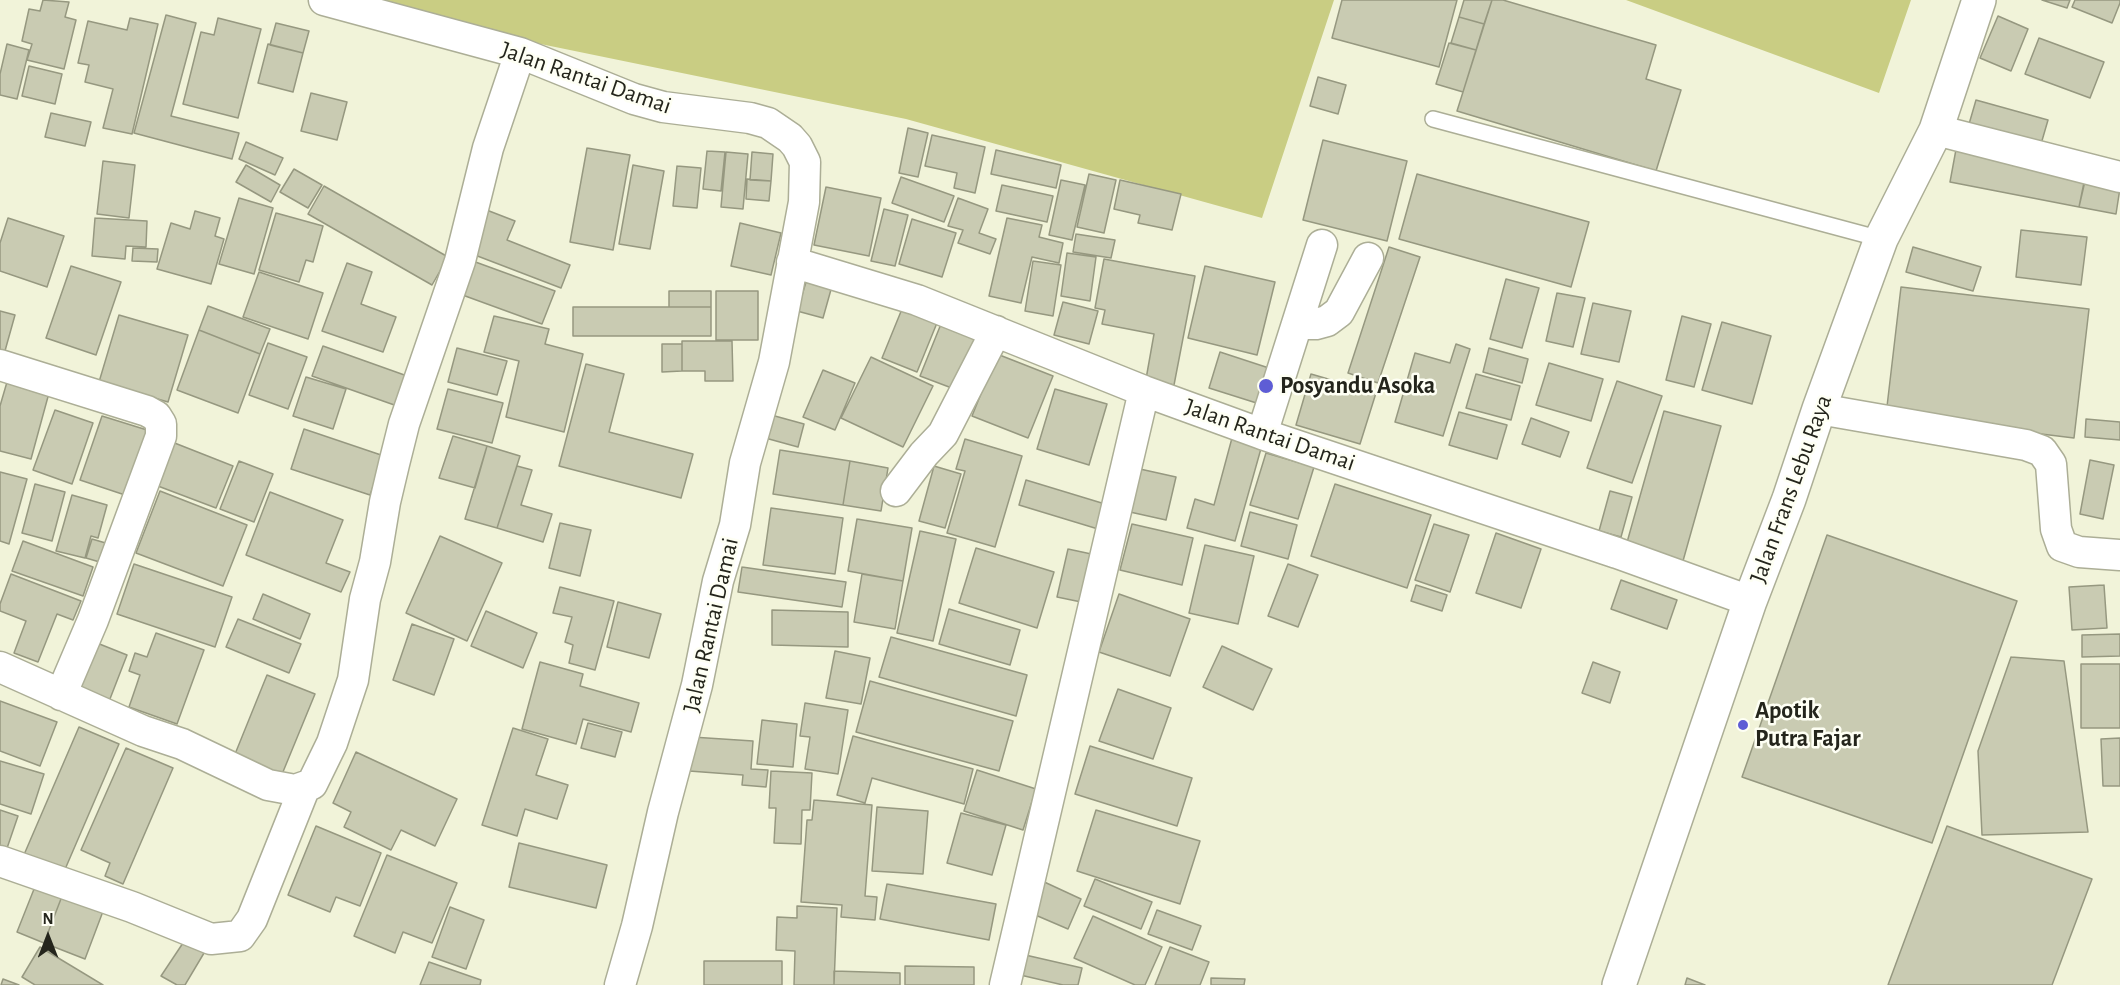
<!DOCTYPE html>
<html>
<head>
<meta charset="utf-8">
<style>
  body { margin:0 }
  #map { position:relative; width:2120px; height:985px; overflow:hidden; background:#f1f3d9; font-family:"Alegreya Sans",sans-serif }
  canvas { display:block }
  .north { position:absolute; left:18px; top:907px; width:60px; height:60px; -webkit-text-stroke:4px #fefff4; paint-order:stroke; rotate:0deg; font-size:16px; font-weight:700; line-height:24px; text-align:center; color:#24251c }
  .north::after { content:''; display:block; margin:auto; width:21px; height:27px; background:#24251c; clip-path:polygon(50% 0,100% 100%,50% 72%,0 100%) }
</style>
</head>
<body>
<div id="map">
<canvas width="2120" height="985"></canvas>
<div class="north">N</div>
</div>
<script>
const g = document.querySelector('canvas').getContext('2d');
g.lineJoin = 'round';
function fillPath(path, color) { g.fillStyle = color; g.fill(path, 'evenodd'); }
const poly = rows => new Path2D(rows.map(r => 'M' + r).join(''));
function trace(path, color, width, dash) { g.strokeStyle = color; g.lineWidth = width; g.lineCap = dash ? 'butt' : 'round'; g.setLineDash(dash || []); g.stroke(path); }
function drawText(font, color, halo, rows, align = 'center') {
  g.font = font + ' "Alegreya Sans",sans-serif'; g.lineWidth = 5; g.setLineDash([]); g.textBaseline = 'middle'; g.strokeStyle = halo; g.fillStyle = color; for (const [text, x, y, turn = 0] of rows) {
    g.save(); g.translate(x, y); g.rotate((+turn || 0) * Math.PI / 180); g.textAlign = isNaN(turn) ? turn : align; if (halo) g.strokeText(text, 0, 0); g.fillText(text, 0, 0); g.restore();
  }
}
fillPath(poly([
  [363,0,1334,0,1262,218,906,119,526,41],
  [1626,0,1911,0,1879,93]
]), '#c9cd83');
const building = poly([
  [43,0,69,2,65,17,76,20,64,69,27,60,32,44,22,41,29,9,40,11,43,0],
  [1342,0,1457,0,1439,67,1332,38,1342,0],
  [1464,0,1492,0,1484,24,1459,17,1464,0],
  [1492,0,1503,0,1656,45,1646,79,1681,90,1656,171,1457,111,1492,0],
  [2042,0,2070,0,2067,8,2042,0],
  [2075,0,2120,0,2120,3,2112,23,2072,7,2075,0],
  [166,15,196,23,171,116,239,133,232,159,134,133,166,15],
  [1998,16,2028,29,2011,71,1980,58,1998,16],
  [1459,17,1484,24,1476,50,1451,43,1459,17],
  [130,18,158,24,132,134,103,128,113,89,85,82,89,65,78,63,88,21,127,30,130,18],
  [218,18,261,29,238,118,183,104,201,32,214,35,218,18],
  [276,23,309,31,303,53,270,45,276,23],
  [2039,38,2104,62,2090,98,2025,74,2039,38],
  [1449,43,1476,50,1463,92,1436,84,1449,43],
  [7,44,29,50,17,99,0,95,0,74,7,44],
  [268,44,303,53,293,92,258,83,268,44],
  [29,66,62,74,55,104,22,96,29,66],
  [1318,77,1346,85,1338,114,1310,106,1318,77],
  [311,93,347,102,337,140,301,131,311,93],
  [1976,100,2048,120,2039,151,1967,131,1976,100],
  [51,113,91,122,85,146,45,137,51,113],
  [908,128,928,133,918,177,899,173,908,128],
  [932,135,985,147,975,193,954,188,957,173,925,166,932,135],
  [1323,140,1407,161,1387,241,1303,220,1323,140],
  [246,142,283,158,275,175,239,159,246,142],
  [1957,144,2087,168,2079,207,1950,182,1957,144],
  [587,148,630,155,613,250,570,242,587,148],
  [996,150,1061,165,1056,188,991,174,996,150],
  [707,151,725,152,721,191,703,189,707,151],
  [726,152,748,154,743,209,721,207,726,152],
  [752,152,773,154,771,181,750,180,752,152],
  [103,161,135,165,129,218,97,214,103,161],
  [246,165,280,185,271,202,236,182,246,165],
  [633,165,664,171,650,249,619,244,633,165],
  [677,166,701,168,697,208,673,206,677,166],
  [294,169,322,185,308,208,280,192,294,169],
  [1089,174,1116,180,1104,233,1077,227,1089,174],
  [1417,174,1589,222,1571,287,1399,239,1417,174],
  [901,177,954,196,944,222,892,203,901,177],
  [747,179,771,181,769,201,746,199,747,179],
  [1061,180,1085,185,1072,240,1049,235,1061,180],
  [1120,180,1181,194,1172,230,1138,223,1140,215,1114,209,1120,180],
  [2085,181,2120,188,2116,214,2079,207,2085,181],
  [1002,185,1053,196,1047,222,996,211,1002,185],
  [324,186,448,257,432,285,308,214,324,186],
  [826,187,881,198,869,256,814,245,826,187],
  [239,198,273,208,254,274,219,264,239,198],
  [958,198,988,209,979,233,996,239,990,254,958,243,963,230,948,226,958,198],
  [484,209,515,221,507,240,570,265,561,288,467,252,484,209],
  [884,209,908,215,895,266,871,261,884,209],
  [195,211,220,218,215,236,224,239,211,284,157,269,171,223,190,229,195,211],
  [276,213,323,226,313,262,306,260,299,282,259,270,276,213],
  [8,218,64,236,47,287,0,271,0,243,8,218],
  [95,218,147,221,146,247,126,246,125,259,92,256,95,218],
  [1007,218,1042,225,1039,237,1063,243,1059,263,1032,257,1021,303,989,296,1007,218],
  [912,219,956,233,942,277,899,264,912,219],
  [740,223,781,233,771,275,731,266,740,223],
  [2021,230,2087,237,2081,285,2016,277,2021,230],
  [1076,234,1115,240,1111,258,1073,252,1076,234],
  [1389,247,1420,257,1378,383,1348,373,1389,247],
  [1913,247,1981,267,1973,291,1906,272,1913,247],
  [133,248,158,249,157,262,132,261,133,248],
  [1067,253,1096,257,1090,301,1061,296,1067,253],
  [1104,259,1195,276,1174,385,1146,379,1154,334,1102,324,1105,310,1095,308,1104,259],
  [470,260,555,291,542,324,457,293,470,260],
  [1033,261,1061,265,1053,316,1025,311,1033,261],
  [347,263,372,272,361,304,396,317,383,352,322,331,347,263],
  [71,266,121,282,96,355,46,338,71,266],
  [1205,266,1275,282,1257,355,1188,338,1205,266],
  [259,272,323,293,308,339,243,317,259,272],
  [807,279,832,286,823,318,797,311,807,279],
  [1506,279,1539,288,1522,348,1490,339,1506,279],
  [1901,287,2089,309,2074,438,1886,415,1901,287],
  [669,291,711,291,711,307,669,307,669,291],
  [716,291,758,291,758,340,716,340,716,291],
  [1557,293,1585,298,1573,347,1546,341,1557,293],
  [1063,302,1098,311,1089,344,1054,335,1063,302],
  [1593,303,1631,311,1619,362,1581,354,1593,303],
  [904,304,939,318,917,372,882,358,904,304],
  [208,306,270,329,260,354,199,330,208,306],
  [573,307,711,307,711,336,573,336,573,307],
  [0,311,15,315,3,358,0,357,0,311],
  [119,315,188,335,168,402,99,382,119,315],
  [494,316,549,329,545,344,583,354,564,432,506,417,519,361,484,352,494,316],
  [1682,316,1711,324,1694,387,1666,380,1682,316],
  [1722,322,1771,336,1752,404,1702,390,1722,322],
  [941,324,978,338,957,390,920,376,941,324],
  [199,330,260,354,238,413,177,390,199,330],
  [682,341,732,341,733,381,705,381,705,371,682,371,682,341],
  [268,343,307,357,288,409,249,395,268,343],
  [662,344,682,344,682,371,662,372,662,344],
  [1456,344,1470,349,1443,436,1395,422,1415,353,1450,363,1456,344],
  [323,346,410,377,400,407,312,376,323,346],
  [457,348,507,361,497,395,448,382,457,348],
  [1489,348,1528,359,1522,383,1483,372,1489,348],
  [1220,352,1278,371,1266,406,1209,388,1220,352],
  [997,354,1053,376,1028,438,972,416,997,354],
  [871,357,933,386,903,447,841,418,871,357],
  [1549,363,1603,379,1591,421,1536,405,1549,363],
  [586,364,624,374,609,432,693,454,681,498,559,466,586,364],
  [823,370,855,383,835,430,803,417,823,370],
  [1311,374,1376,393,1360,444,1296,425,1311,374],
  [1476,374,1520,386,1511,420,1466,408,1476,374],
  [306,377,346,389,333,429,293,416,306,377],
  [1617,381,1662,396,1632,483,1587,468,1617,381],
  [7,382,49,393,31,459,0,451,0,406,7,382],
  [448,389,503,403,492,443,437,429,448,389],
  [1055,389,1107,404,1089,465,1037,449,1055,389],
  [55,410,93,423,72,484,33,470,55,410],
  [1664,411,1721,426,1681,568,1624,553,1664,411],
  [1459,412,1507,425,1497,459,1449,445,1459,412],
  [764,413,804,424,798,447,758,436,764,413],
  [102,416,147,430,125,495,80,480,102,416],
  [1531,418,1569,432,1560,457,1522,444,1531,418],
  [2086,419,2120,422,2120,440,2085,437,2086,419],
  [304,429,384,456,370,495,291,469,304,429],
  [453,436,487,446,475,488,439,478,453,436],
  [1232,438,1262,445,1235,541,1187,528,1195,499,1214,505,1232,438],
  [965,439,1022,456,995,547,947,533,965,471,956,469,965,439],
  [167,440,233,466,216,508,150,483,167,440],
  [487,446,520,456,497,528,465,519,487,446],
  [780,450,850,461,843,505,773,494,780,450],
  [1266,453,1314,467,1298,519,1250,505,1266,453],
  [2090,460,2114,465,2103,519,2080,514,2090,460],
  [239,461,273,474,254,522,220,509,239,461],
  [850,461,888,468,881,511,843,505,850,461],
  [517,466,532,470,521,505,552,514,543,542,497,528,517,466],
  [934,466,961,474,945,528,919,521,934,466],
  [1140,469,1176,477,1166,520,1130,512,1140,469],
  [0,472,27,479,9,544,0,541,0,472],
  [1026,480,1105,504,1098,529,1019,505,1026,480],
  [35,484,65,492,52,541,22,533,35,484],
  [1335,484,1431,515,1407,588,1311,556,1335,484],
  [160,491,247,525,223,586,136,553,160,491],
  [1610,491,1632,497,1621,537,1599,531,1610,491],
  [270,492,343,520,326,563,350,572,341,592,246,555,270,492],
  [72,495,107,505,98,538,91,536,85,558,56,551,72,495],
  [771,508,843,518,835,574,763,565,771,508],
  [1250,512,1297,525,1288,559,1241,546,1250,512],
  [857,519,912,528,903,581,848,571,857,519],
  [560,523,591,530,580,576,549,568,560,523],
  [1132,524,1193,538,1182,585,1120,570,1132,524],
  [1434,524,1469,535,1450,592,1415,580,1434,524],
  [920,531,956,539,933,641,897,633,920,531],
  [1496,533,1541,549,1521,608,1476,593,1496,533],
  [1827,535,2017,601,1932,843,1742,777,1827,535],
  [440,536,502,563,467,641,406,613,440,536],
  [92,539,109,544,103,563,86,558,92,539],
  [23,541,93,567,83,596,12,571,23,541],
  [1205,545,1254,556,1238,624,1189,613,1205,545],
  [976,548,1054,572,1037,628,959,603,976,548],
  [1068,549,1096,555,1086,603,1057,597,1068,549],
  [134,564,232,597,215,647,117,614,134,564],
  [1288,564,1318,575,1298,627,1268,616,1288,564],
  [742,567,846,582,842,607,738,592,742,567],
  [11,574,81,601,73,620,57,614,38,662,14,653,26,621,0,611,0,604,11,574],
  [862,574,903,581,895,629,854,622,862,574],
  [1621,580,1677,600,1667,629,1611,609,1621,580],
  [1416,585,1447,595,1442,611,1411,601,1416,585],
  [2104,585,2107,628,2072,630,2069,587,2104,585],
  [560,587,614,601,595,670,569,663,573,645,565,642,572,617,553,613,560,587],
  [263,594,310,614,300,639,253,619,263,594],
  [1119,594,1190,619,1170,676,1099,652,1119,594],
  [618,602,661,614,649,658,607,647,618,602],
  [949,609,1020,630,1010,665,939,644,949,609],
  [772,610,848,612,848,647,772,645,772,610],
  [486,611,537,633,523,668,471,646,486,611],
  [238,619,301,644,289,673,226,647,238,619],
  [412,624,454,639,434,695,393,680,412,624],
  [156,633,204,650,177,724,129,707,140,675,129,671,135,653,147,657,156,633],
  [2120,634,2120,656,2082,657,2082,635,2120,634],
  [891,637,1027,675,1016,716,879,677,891,637],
  [97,643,127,655,108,704,78,692,97,643],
  [1222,646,1272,669,1253,710,1203,687,1222,646],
  [835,651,870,658,861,704,826,698,835,651],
  [2011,657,2064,661,2088,832,1982,835,1978,751,2011,657],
  [540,662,583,674,580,686,639,703,631,732,583,719,576,744,522,729,540,662],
  [1593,662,1620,672,1610,703,1582,693,1593,662],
  [2081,664,2120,664,2120,728,2081,728,2081,664],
  [267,675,315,694,278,784,231,764,267,675],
  [870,681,1013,721,999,771,856,732,870,681],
  [1118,689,1171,708,1153,759,1099,741,1118,689],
  [0,701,57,722,40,766,0,751,0,701],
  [805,703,848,710,838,774,805,769,810,737,800,736,805,703],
  [762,720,797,724,793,767,757,764,762,720],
  [588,723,622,732,615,757,581,748,588,723],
  [79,727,119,744,63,874,23,857,79,727],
  [513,728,548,739,536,775,568,785,557,819,525,809,517,836,482,825,513,728],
  [853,736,973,769,964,804,872,778,865,803,837,795,853,736],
  [692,737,753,741,751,769,768,770,766,787,742,785,743,775,689,771,692,737],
  [2120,738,2120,786,2103,786,2101,739,2120,738],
  [1090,746,1192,778,1177,826,1075,794,1090,746],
  [126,748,173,768,123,884,105,876,110,863,81,850,126,748],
  [356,752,457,799,435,846,401,830,391,850,344,827,351,812,333,803,356,752],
  [0,761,44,774,31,814,0,804,0,761],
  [977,770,1036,789,1023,830,964,811,977,770],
  [771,771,812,773,810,810,802,810,801,844,774,843,776,808,769,808,771,771],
  [814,800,872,805,865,896,877,897,875,920,841,917,842,905,801,902,807,820,812,820,814,800],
  [877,807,928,811,923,874,872,871,877,807],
  [0,810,18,816,4,857,0,855,0,810],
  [1096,810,1200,841,1180,904,1077,871,1096,810],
  [961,813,1006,825,992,875,947,863,961,813],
  [316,826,381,853,360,906,336,897,330,912,288,895,316,826],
  [1947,826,2092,879,2052,985,1888,985,1947,826],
  [519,843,607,865,596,908,509,887,519,843],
  [387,855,457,883,432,943,403,932,395,953,354,936,387,855],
  [38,879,64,891,44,943,17,932,38,879],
  [1095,879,1152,902,1141,929,1084,906,1095,879],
  [1040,880,1081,899,1068,929,1026,911,1040,880],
  [887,884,996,904,989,940,880,919,887,884],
  [64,891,105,906,85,959,44,943,64,891],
  [797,906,837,908,834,985,794,985,795,951,776,950,777,917,797,918,797,906],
  [450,907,484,920,466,969,432,957,450,907],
  [1157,910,1201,926,1192,950,1148,934,1157,910],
  [1093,916,1162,947,1145,985,1135,985,1074,958,1093,916],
  [187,937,207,948,185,985,177,985,161,976,187,937],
  [40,947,103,985,35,985,22,977,40,947],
  [1170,947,1209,962,1200,985,1155,985,1170,947],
  [1021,954,1082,968,1078,985,1063,985,1016,974,1021,954],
  [704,961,782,961,782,985,704,985,704,961],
  [429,962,481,980,480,985,420,985,429,962],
  [905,966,974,967,974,985,905,985,905,966],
  [834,971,900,973,900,985,834,985,834,971],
  [1211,978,1245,979,1244,985,1211,985,1211,978],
  [1687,978,1705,985,1685,985,1687,978],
  [3,979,19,985,1,985,3,979]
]);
fillPath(building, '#c9cbb2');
trace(building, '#969880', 1.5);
const service = poly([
  [1433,119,1881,239]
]);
const minor = poly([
  [324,0,520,53,634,99,663,107,750,118,768,123,790,138,797,146,805,162,804,202,774,362,745,463,735,525,718,581,697,685,663,812,637,926,620,985],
  [1936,130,2120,177],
  [792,262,917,300,1144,391,1262,434,1617,553,1750,601],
  [1297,324,1316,324,1327,321,1339,312,1368,258],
  [0,365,147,411,156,416,161,424,161,436,93,620,61,695],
  [1819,409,2026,445,2042,451,2051,464,2056,529,2062,546,2079,552,2120,555],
  [1262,434,1322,245],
  [896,491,924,454,943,434,996,331],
  [0,667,143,731,182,744,268,785,295,790,312,784,332,743,353,680,365,599,375,562,385,502,394,464,404,424,460,261,488,148,520,53],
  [0,861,132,907,211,939,240,936,252,919,304,789],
  [1005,985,1144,391]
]);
const primary = poly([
  [1619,985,1750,601,1789,499,1819,409,1881,239,1936,130,1979,0]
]);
trace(service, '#acae96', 18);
trace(minor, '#acae96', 33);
trace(primary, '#acae96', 36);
trace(service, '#fff', 15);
trace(minor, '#fff', 30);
trace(primary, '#fff', 33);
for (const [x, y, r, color] of [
  [1266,386,8,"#5e5dd5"],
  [1743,725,6,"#5e5dd5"]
]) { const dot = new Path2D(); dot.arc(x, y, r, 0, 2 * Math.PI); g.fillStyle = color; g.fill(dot); trace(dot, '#fefff4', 2); }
drawText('24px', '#24251c', '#fefff4', [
  ["Jalan Rantai Damai",586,78,19],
  ["Jalan Rantai Damai",1270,435,19],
  ["Jalan Frans Lebu Raya",1791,489,-70],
  ["Jalan Rantai Damai",711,625,-77]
]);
drawText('bold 24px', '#24251c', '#fefff4', [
  ["Posyandu Asoka",1280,386],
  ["Apotik",1755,711],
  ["Putra Fajar",1755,739]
], 'left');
</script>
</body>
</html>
